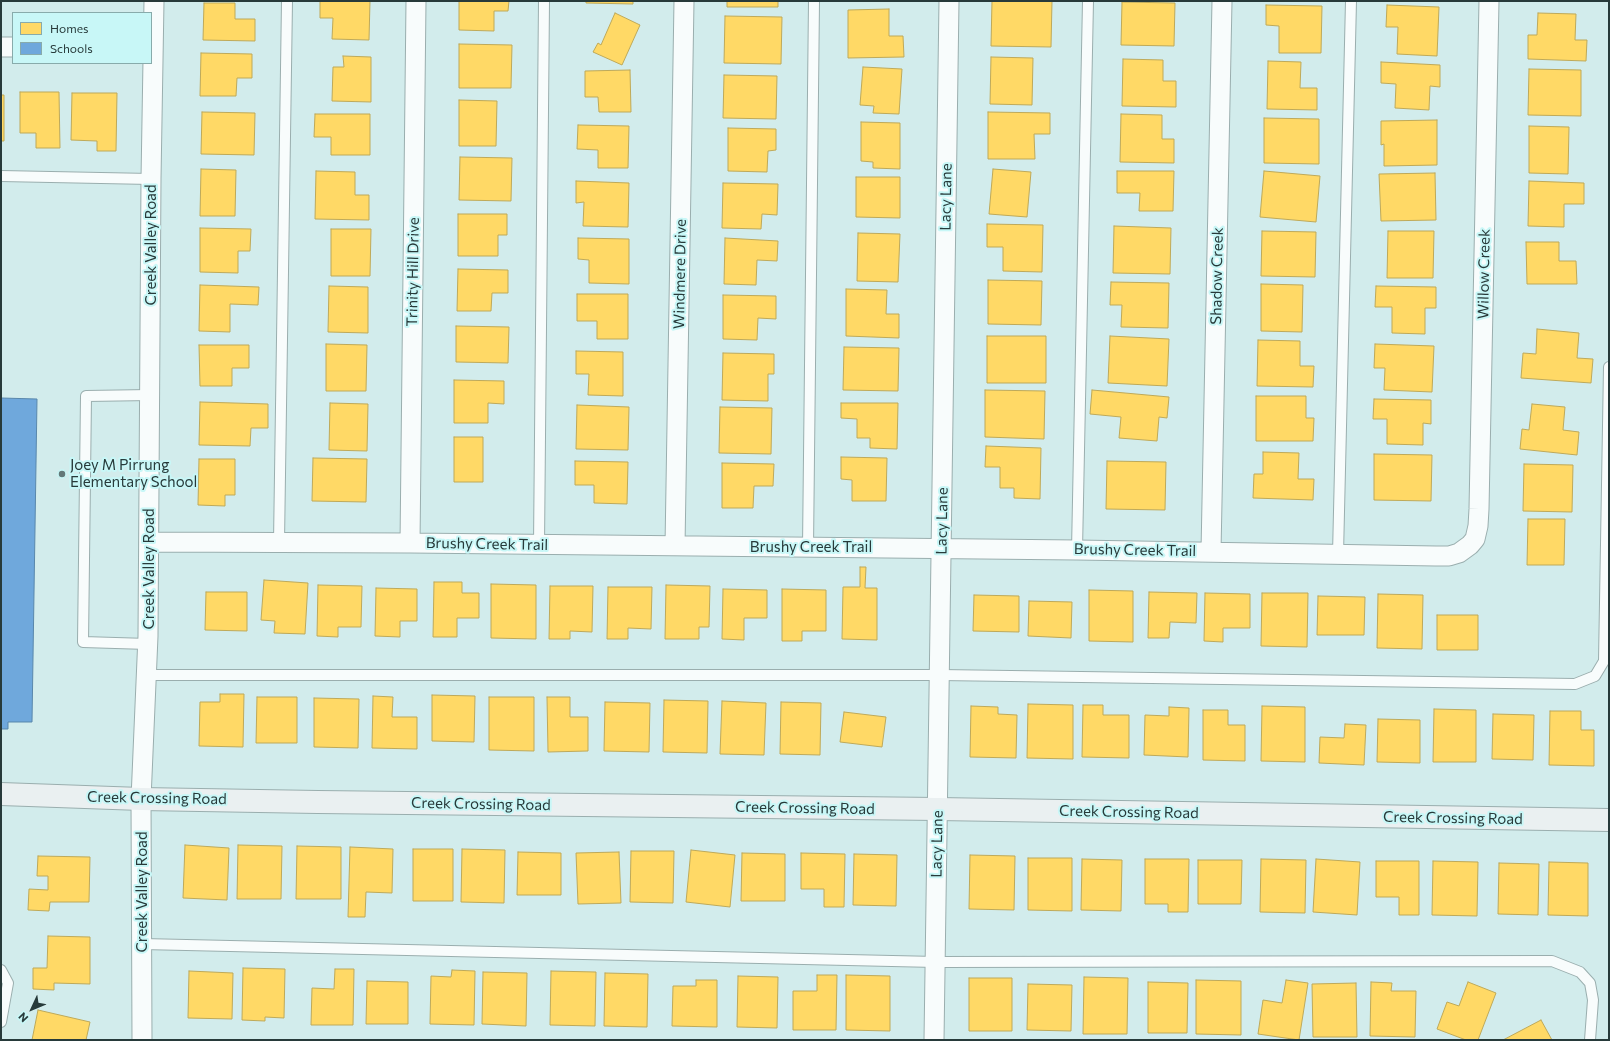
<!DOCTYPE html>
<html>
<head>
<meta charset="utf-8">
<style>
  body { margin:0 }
  #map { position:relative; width:1610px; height:1041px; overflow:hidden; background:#d2ecec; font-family:Commissioner,sans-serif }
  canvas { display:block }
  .frame { position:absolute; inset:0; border:2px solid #273a3a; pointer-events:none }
  .legend { position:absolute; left:12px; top:12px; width:140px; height:52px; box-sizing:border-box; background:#c8f7f7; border:1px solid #88abab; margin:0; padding:5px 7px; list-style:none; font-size:12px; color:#273a3a }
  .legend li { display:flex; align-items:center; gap:8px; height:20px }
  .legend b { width:20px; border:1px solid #88abab }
  .north { position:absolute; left:12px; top:989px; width:40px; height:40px; -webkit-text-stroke:3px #c8f7f7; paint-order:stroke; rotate:226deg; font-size:11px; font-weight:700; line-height:16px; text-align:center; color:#273a3a }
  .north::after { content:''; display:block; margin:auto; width:14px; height:18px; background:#273a3a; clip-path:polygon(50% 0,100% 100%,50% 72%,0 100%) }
</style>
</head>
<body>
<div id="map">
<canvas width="1610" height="1041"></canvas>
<div class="frame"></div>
<ul class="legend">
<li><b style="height:11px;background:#ffd966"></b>Homes</li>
<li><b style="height:11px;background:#6fa8dc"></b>Schools</li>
</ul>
<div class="north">N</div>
</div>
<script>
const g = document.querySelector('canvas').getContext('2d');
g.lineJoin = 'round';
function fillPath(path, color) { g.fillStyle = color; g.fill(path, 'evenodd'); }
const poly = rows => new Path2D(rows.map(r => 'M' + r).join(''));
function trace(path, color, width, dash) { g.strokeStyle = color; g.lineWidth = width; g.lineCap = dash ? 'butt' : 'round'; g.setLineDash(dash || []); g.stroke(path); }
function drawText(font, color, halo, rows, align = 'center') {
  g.font = font + ' Commissioner,sans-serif'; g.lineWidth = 4; g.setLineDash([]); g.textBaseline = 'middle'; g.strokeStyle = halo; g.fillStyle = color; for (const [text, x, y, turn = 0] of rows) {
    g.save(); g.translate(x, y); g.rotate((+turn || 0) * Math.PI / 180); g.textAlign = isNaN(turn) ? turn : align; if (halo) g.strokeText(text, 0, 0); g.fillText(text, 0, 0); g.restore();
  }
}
const homes = poly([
  [320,1,370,1,369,40,332,39,333,18,320,18,320,1],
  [459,1,509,1,508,11,494,11,494,31,459,30,459,1],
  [586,1,633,1,633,4,586,3,586,1],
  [727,1,778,1,778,7,727,7,727,1],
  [992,1,1052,1,1051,47,991,46,992,1],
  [1122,2,1175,3,1174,46,1121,45,1122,2],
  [204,3,235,3,235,19,255,19,255,41,203,40,204,3],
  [1266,5,1322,6,1321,53,1279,53,1279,26,1266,25,1266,5],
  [1387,5,1439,7,1437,56,1397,54,1398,27,1386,27,1387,5],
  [889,9,889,36,903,36,904,57,848,58,848,10,889,9],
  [615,13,640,25,622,65,593,52,598,43,601,45,615,13],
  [1538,13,1576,14,1575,40,1587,40,1586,61,1528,59,1528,35,1537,35,1538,13],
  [725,16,782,17,781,64,724,63,725,16],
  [459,44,512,45,511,88,459,88,459,44],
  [201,53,252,54,252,78,237,78,236,96,200,96,201,53],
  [343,56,371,57,371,102,332,101,333,67,344,67,343,56],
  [991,57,1033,58,1032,105,990,104,991,57],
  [1123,59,1163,60,1163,81,1176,81,1176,107,1122,106,1123,59],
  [1268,61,1301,62,1300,88,1317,88,1317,110,1267,109,1268,61],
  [1381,62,1440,65,1440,87,1430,86,1429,110,1395,108,1396,84,1381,83,1381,62],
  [863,67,902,69,899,114,873,113,874,106,860,105,863,67],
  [1529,69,1581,70,1581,116,1528,115,1529,69],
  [630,70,631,112,599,112,598,97,585,97,585,71,630,70],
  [724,75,777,76,776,119,723,118,724,75],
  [20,92,59,92,60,148,36,148,36,133,20,133,20,92],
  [72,93,117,93,116,151,97,151,97,141,71,140,72,93],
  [1,95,4,95,4,141,1,141,1,95],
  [459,100,497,101,496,146,459,146,459,100],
  [202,112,255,113,254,155,201,154,202,112],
  [988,112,1050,113,1050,134,1034,134,1035,159,988,159,988,112],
  [315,114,370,114,370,155,331,155,331,137,314,137,315,114],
  [1121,114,1162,115,1162,139,1174,139,1174,163,1120,162,1121,114],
  [1264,118,1319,119,1319,164,1264,163,1264,118],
  [1437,120,1437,165,1384,166,1384,144,1381,145,1381,121,1437,120],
  [861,122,900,123,900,169,873,168,873,162,861,161,861,122],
  [578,125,629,126,628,168,598,168,598,150,577,149,578,125],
  [1529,126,1569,127,1568,174,1529,173,1529,126],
  [728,128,776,129,776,150,768,151,767,172,728,171,728,128],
  [460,157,512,158,511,201,459,200,460,157],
  [201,169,236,170,235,216,200,216,201,169],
  [993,169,1031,172,1027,217,989,214,993,169],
  [316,171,355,172,355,195,369,195,369,220,315,219,316,171],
  [1117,171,1174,171,1173,211,1139,211,1140,193,1117,193,1117,171],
  [1264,171,1320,176,1316,222,1260,217,1264,171],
  [1435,173,1436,220,1381,221,1379,174,1435,173],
  [856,177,900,177,900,218,856,217,856,177],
  [576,181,629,183,628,227,583,226,584,202,576,203,576,181],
  [1529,181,1584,183,1584,204,1564,204,1564,227,1528,226,1529,181],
  [723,183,778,184,777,215,762,214,761,229,722,228,723,183],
  [458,214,507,214,507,235,498,235,498,256,458,256,458,214],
  [987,224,1043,225,1042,272,1003,271,1003,247,987,247,987,224],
  [1114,226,1171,228,1170,274,1113,273,1114,226],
  [200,228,251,229,250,251,238,251,238,273,200,272,200,228],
  [331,229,371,229,370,276,331,276,331,229],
  [1262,231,1316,232,1315,277,1261,276,1262,231],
  [1388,231,1434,231,1433,278,1387,278,1388,231],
  [858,233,900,234,898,282,857,281,858,233],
  [578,238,629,239,629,284,589,283,589,260,578,259,578,238],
  [725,238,778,241,777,261,757,260,756,285,724,284,725,238],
  [1526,242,1559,242,1559,261,1576,261,1577,284,1527,284,1526,242],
  [458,269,508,270,508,293,492,293,491,311,457,311,458,269],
  [988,280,1042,281,1041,325,988,324,988,280],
  [1111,282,1169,283,1168,328,1121,327,1122,305,1110,305,1111,282],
  [1261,284,1303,285,1302,332,1261,331,1261,284],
  [200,285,259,287,258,305,230,304,230,332,199,331,200,285],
  [329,286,368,287,368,333,328,332,329,286],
  [1376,286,1436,287,1436,308,1425,308,1425,334,1392,333,1392,307,1375,307,1376,286],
  [846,289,887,290,886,314,899,314,899,338,846,336,846,289],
  [577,294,628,294,628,339,597,339,597,321,577,321,577,294],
  [723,295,776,296,776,319,758,318,757,340,723,339,723,295],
  [456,326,509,327,508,363,456,362,456,326],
  [1537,329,1579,333,1577,358,1593,359,1591,383,1521,378,1523,353,1536,354,1537,329],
  [987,336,1046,336,1046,383,987,383,987,336],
  [1110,336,1169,339,1167,386,1108,383,1110,336],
  [1258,340,1300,341,1300,366,1314,366,1313,387,1257,386,1258,340],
  [326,344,367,345,366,391,326,391,326,344],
  [1375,344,1434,346,1432,392,1384,390,1385,368,1374,368,1375,344],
  [199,345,249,345,249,368,232,368,232,386,200,386,199,345],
  [844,347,899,348,898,391,843,390,844,347],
  [576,351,623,352,623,396,588,395,589,374,576,374,576,351],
  [723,353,774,354,774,374,768,374,768,401,722,400,723,353],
  [454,380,504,381,504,404,488,403,488,423,454,423,454,380],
  [985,390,1045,391,1044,439,985,437,985,390],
  [1092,390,1169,397,1167,418,1159,417,1157,441,1119,438,1121,417,1090,414,1092,390],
  [1256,396,1306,396,1306,418,1314,418,1313,441,1256,441,1256,396],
  [1374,399,1431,400,1431,424,1423,423,1423,445,1387,444,1387,419,1373,419,1374,399],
  [200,402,268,404,268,428,251,428,250,446,199,445,200,402],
  [330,403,368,404,367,451,329,450,330,403],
  [841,403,898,403,897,449,870,448,870,438,857,438,857,419,841,418,841,403],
  [1532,404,1565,407,1563,430,1579,432,1577,455,1520,449,1522,429,1529,430,1532,404],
  [577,405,629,407,628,450,576,449,577,405],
  [720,407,772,408,771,454,719,453,720,407],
  [454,437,483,437,483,482,454,482,454,437],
  [986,446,1041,448,1040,499,1014,498,1014,488,1000,488,1000,467,985,467,986,446],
  [1263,452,1299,453,1298,479,1314,479,1313,500,1253,498,1254,474,1263,474,1263,452],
  [1374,454,1432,455,1431,501,1374,500,1374,454],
  [841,457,887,458,886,501,852,501,852,480,841,479,841,457],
  [313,458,367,459,366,502,312,501,313,458],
  [199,459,235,459,235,495,225,495,225,506,198,505,199,459],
  [575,461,628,462,627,504,594,503,594,485,575,485,575,461],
  [1107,461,1166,462,1165,510,1106,509,1107,461],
  [722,463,774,464,773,486,754,486,753,508,722,508,722,463],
  [1524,464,1573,465,1572,512,1523,511,1524,464],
  [1528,519,1565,519,1564,565,1527,565,1528,519],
  [860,567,866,567,865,588,877,588,877,640,842,639,843,587,860,587,860,567],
  [264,580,308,583,305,634,274,633,275,621,261,620,264,580],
  [434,582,462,582,462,593,479,593,479,618,457,618,457,637,433,637,434,582],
  [491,584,536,585,536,639,491,638,491,584],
  [318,585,362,586,361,627,338,627,338,637,317,636,318,585],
  [666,585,710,586,709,627,699,627,699,639,665,639,666,585],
  [550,586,593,586,592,632,570,631,570,639,549,639,550,586],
  [608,587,652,587,651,629,628,628,628,639,607,639,608,587],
  [376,588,417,589,417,621,400,621,400,637,375,636,376,588],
  [723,589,767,590,767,618,744,618,744,640,722,639,723,589],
  [782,589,826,590,826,631,802,631,802,641,782,641,782,589],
  [1089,590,1133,591,1133,642,1089,641,1089,590],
  [206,592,247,592,247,631,205,630,206,592],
  [1149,592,1197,593,1196,623,1170,622,1169,638,1148,638,1149,592],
  [1205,593,1250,594,1250,628,1223,628,1223,642,1204,641,1205,593],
  [1262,593,1308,593,1307,647,1261,646,1262,593],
  [1378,594,1423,595,1422,649,1377,648,1378,594],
  [974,595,1019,596,1019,632,973,631,974,595],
  [1318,596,1365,597,1364,635,1317,635,1318,596],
  [1029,601,1072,602,1071,638,1028,636,1029,601],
  [1437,615,1478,615,1478,650,1437,650,1437,615],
  [220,694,244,694,243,747,199,746,200,702,220,702,220,694],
  [432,695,475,696,474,742,432,741,432,695],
  [373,696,393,697,392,717,417,717,417,749,372,748,373,696],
  [257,697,297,697,297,743,256,743,257,697],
  [489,697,534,697,534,751,489,750,489,697],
  [547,697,570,697,570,717,588,717,588,751,548,752,547,697],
  [314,698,359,699,358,748,314,747,314,698],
  [664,700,708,701,707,753,663,752,664,700],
  [722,701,766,703,764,755,720,754,722,701],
  [605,702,650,703,649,752,604,751,605,702],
  [781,702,821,703,820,755,780,754,781,702],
  [1028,704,1073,705,1073,759,1027,758,1028,704],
  [1083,705,1103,705,1103,715,1129,715,1129,758,1082,757,1083,705],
  [971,706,998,707,998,714,1017,715,1016,758,970,757,971,706],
  [1262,706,1305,707,1305,762,1261,761,1262,706],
  [1169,707,1189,708,1188,757,1144,755,1145,715,1169,716,1169,707],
  [1434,709,1476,710,1476,762,1433,762,1434,709],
  [1203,710,1228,710,1228,725,1245,725,1245,761,1203,760,1203,710],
  [1550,711,1581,711,1581,730,1594,730,1594,766,1549,765,1550,711],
  [844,712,886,717,882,747,840,742,844,712],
  [1493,714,1534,715,1533,760,1492,759,1493,714],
  [1378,719,1420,720,1420,763,1377,762,1378,719],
  [1345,724,1366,725,1364,765,1319,763,1320,737,1344,738,1345,724],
  [185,845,229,848,227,900,183,898,185,845],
  [238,845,282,846,281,899,237,899,238,845],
  [297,846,341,847,341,899,296,899,297,846],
  [350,847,393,849,392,893,366,892,365,917,348,917,350,847],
  [413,849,453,849,453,901,413,901,413,849],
  [462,849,505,850,504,903,461,902,462,849],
  [691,850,735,855,730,907,686,902,691,850],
  [631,851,674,851,673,903,630,902,631,851],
  [518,852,561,853,561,895,517,895,518,852],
  [619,852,621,903,578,904,576,853,619,852],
  [742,853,785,854,785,901,741,901,742,853],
  [801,853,845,854,844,907,824,907,824,889,801,889,801,853],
  [854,854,897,855,896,906,853,905,854,854],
  [970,855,1015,856,1014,910,969,909,970,855],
  [38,856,90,857,89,902,50,902,49,911,28,910,29,889,48,890,48,876,37,876,38,856],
  [1028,858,1072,858,1072,911,1028,910,1028,858],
  [1082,859,1122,860,1121,911,1081,910,1082,859],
  [1145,859,1189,859,1188,912,1168,912,1168,904,1145,904,1145,859],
  [1261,859,1306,860,1305,913,1260,912,1261,859],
  [1316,859,1360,862,1357,915,1313,912,1316,859],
  [1198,860,1242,860,1241,904,1198,904,1198,860],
  [1376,861,1419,861,1419,915,1399,915,1399,897,1376,897,1376,861],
  [1433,861,1478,862,1477,916,1432,915,1433,861],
  [1549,862,1588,863,1588,916,1548,915,1549,862],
  [1499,863,1539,864,1538,915,1498,914,1499,863],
  [48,936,90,937,90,984,54,983,54,990,33,989,33,968,47,968,48,936],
  [243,968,285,969,284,1018,265,1017,265,1021,242,1020,243,968],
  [335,969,354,969,353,1025,311,1025,312,988,334,989,335,969],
  [452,970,475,971,474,1025,430,1024,431,976,451,977,452,970],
  [189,971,233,973,232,1019,188,1018,189,971],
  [551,971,596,972,595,1026,550,1025,551,971],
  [483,972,527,973,526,1026,482,1024,483,972],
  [605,973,648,974,647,1027,604,1026,605,973],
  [817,975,837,975,836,1030,793,1030,793,991,817,991,817,975],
  [846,975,890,976,890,1031,846,1030,846,975],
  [738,976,778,977,777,1028,737,1027,738,976],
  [1084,977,1128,978,1127,1034,1083,1034,1084,977],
  [969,978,1012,978,1012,1031,969,1031,969,978],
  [696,980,717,980,717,1027,672,1026,673,986,696,986,696,980],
  [1196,980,1241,981,1241,1035,1196,1034,1196,980],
  [1286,980,1308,983,1299,1040,1258,1034,1263,1000,1282,1003,1286,980],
  [367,981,408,982,408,1024,366,1024,367,981],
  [1148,982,1188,983,1187,1033,1148,1033,1148,982],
  [1371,982,1392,983,1391,991,1416,991,1415,1037,1370,1036,1371,982],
  [1468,982,1496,993,1478,1040,1466,1040,1437,1029,1447,1002,1459,1006,1468,982],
  [1356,983,1357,1037,1313,1037,1312,984,1356,983],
  [1028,984,1072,985,1071,1031,1027,1030,1028,984],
  [38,1010,90,1022,86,1040,32,1040,38,1010],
  [1541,1020,1552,1040,1503,1040,1541,1020]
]);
fillPath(homes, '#ffd966');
trace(homes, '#bea959', 1);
const schools = poly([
  [1,398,37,399,32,722,8,722,8,729,1,729,1,398]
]);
fillPath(schools, '#6fa8dc');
trace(schools, '#5987ab', 1);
const lane = poly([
  [1,176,151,179],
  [279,542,287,1],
  [539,545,544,1],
  [808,547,814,1],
  [1077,550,1088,1],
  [1338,554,1351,1],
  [148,644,83,642,86,396,150,395],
  [147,675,940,675,1575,684,1595,676,1604,661,1609,367],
  [142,944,936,962,1552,961,1580,972,1590,983,1593,1000,1590,1040],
  [1,970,8,983,1,1022]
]);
const street = poly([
  [1,47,13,47],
  [149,542,410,543,1077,550,1436,556,1449,556,1459,553,1470,545,1475,539,1478,526,1479,509,1489,1],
  [410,543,416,1],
  [675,546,684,1],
  [1211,551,1222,1],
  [142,1040,141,799,148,636,151,179,154,1],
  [934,1040,949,1]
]);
const secondary = poly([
  [1,794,141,799,318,802,938,809,1609,820]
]);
trace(lane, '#9aaeae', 12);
trace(street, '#9aaeae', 21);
trace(secondary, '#9aaeae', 24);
trace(lane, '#f8fcfc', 10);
trace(street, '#f8fcfc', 19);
trace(secondary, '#eaf0f1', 22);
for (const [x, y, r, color] of [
  [62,474,4,"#637878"]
]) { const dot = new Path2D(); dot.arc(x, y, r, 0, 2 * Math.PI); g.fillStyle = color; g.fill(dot); trace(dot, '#c8f7f7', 1.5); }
drawText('15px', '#273a3a', '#c8f7f7', [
  ["Lacy Lane",946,197,-89],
  ["Creek Valley Road",151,245,-90],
  ["Trinity Hill Drive",413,272,-89],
  ["Windmere Drive",680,274,-89],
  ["Willow Creek",1484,274,-89],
  ["Shadow Creek",1217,276,-89],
  ["Lacy Lane",942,521,-89],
  ["Brushy Creek Trail",487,544,1],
  ["Brushy Creek Trail",811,547],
  ["Brushy Creek Trail",1135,550,1],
  ["Creek Valley Road",149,569,-90],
  ["Creek Crossing Road",157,798,1],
  ["Creek Crossing Road",481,804,1],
  ["Creek Crossing Road",805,808,1],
  ["Creek Crossing Road",1129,812,1],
  ["Creek Crossing Road",1453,818,1],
  ["Lacy Lane",937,844,-89],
  ["Creek Valley Road",142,892,-90]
]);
drawText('15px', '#273a3a', '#c8f7f7', [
  ["Joey M Pirrung",70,465],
  ["Elementary School",70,482]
], 'left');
</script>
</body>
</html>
